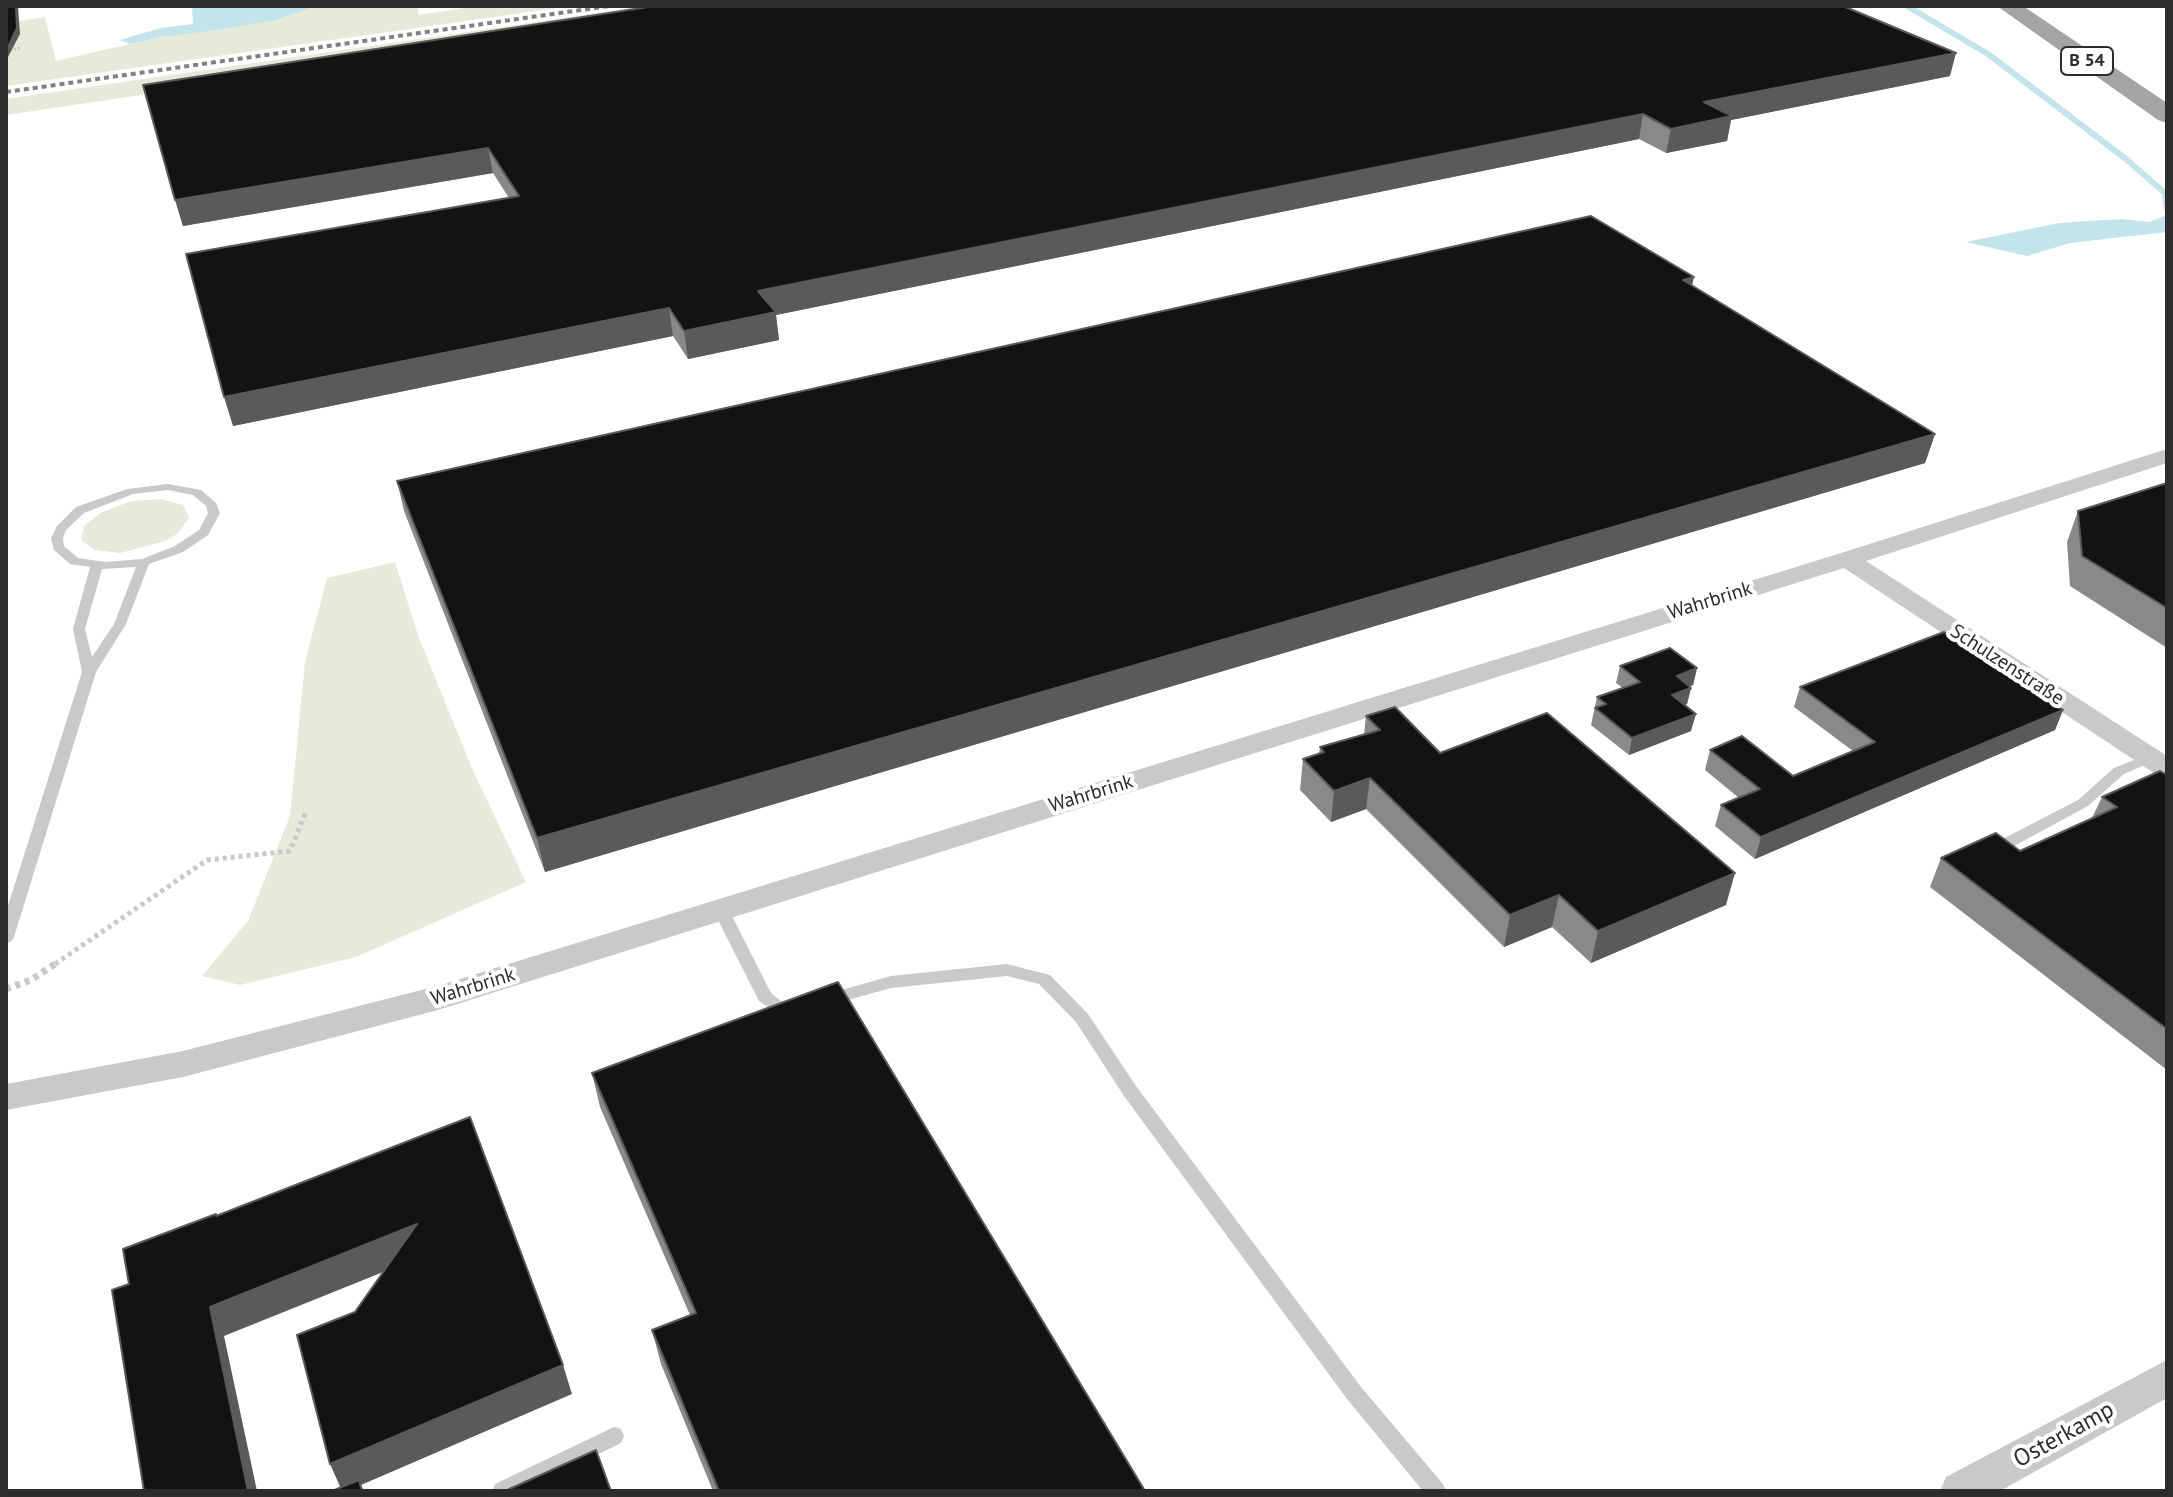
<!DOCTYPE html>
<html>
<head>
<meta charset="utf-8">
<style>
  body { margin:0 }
  #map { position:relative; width:2173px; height:1497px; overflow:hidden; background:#fff; font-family:"PT Sans",sans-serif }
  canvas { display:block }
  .frame { position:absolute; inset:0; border:8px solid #2c2c2c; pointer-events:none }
</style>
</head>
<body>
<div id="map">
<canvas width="2173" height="1497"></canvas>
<div class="frame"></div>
</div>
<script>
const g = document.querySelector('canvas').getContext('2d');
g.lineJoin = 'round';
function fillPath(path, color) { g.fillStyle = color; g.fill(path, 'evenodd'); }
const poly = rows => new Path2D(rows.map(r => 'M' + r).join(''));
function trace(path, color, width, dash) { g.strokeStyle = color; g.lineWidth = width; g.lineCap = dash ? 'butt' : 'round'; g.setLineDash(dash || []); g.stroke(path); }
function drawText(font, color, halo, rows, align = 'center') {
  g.font = font + ' "PT Sans",sans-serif'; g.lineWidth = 8; g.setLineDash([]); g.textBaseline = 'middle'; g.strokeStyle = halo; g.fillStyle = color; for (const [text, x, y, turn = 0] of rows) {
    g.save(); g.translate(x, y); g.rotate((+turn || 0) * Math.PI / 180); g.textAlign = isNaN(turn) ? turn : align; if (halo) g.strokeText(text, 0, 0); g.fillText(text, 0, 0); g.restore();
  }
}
fillPath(poly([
  [318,6,418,6,418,15,479,6,572,6,6,86,6,23,45,17,56,61,160,37,276,20],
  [645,6,743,6,6,115,6,99],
  [161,499,183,505,189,518,177,534,165,541,120,553,95,550,81,540,84,526,102,512,131,501],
  [395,562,419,638,474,773,526,882,356,957,240,985,202,976,248,921,290,816,305,662,327,578]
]), '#e6ebd9');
fillPath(poly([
  [192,6,318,6,276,20,225,29,161,37,130,44,119,40,161,28,193,24],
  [2167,215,2167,232,2070,243,2027,256,1966,242,2059,223,2121,219,2149,222]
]), '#c4e4ec');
trace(poly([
  [1907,6,1988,54,2126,159,2165,193,2167,209]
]), '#c4e4ec', 6);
trace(poly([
  [6,50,21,48]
]), '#c9c9c9', 3, [2, 2]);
trace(poly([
  [55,964,207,860,290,851,306,812]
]), '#c9c9c9', 5, [4, 4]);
trace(poly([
  [6,989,31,980,58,962]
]), '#c9c9c9', 7, [5, 5]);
fillPath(poly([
  [168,484,201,490,216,503,220,513,208,535,183,552,149,564,126,624,96,672,14,937,12,941,6,943,6,912,82,672,73,629,90,567,70,564,54,550,51,538,57,526,76,507,127,489,168,484],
  [168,490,193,495,206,506,208,513,199,530,175,546,142,559,105,562,78,558,64,546,63,538,66,530,84,513,133,494,168,490],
  [136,567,114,624,92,657,85,629,102,569,136,567],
  [2149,754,2154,755,2156,758,2154,761,2124,774,2088,806,2003,852,1998,853,1991,848,1993,844,2078,800,2114,768,2149,754],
  [721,905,726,906,729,910,771,993,783,1003,796,1004,798,1008,796,1012,780,1015,759,1001,713,910,716,906,721,905],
  [1007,964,1050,975,1088,1014,1136,1086,1361,1387,1443,1484,1446,1491,1423,1491,1347,1399,1124,1096,1076,1022,1039,984,1007,976,891,988,830,1005,824,1003,822,999,824,995,891,976,1007,964],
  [614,1427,621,1429,624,1436,621,1443,523,1491,492,1491,495,1484,614,1427]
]), '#c9c9c9');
fillPath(poly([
  [2167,449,2167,463,1866,561,2167,756,2167,778,2157,775,1844,568,438,1010,183,1077,6,1110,6,1084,183,1051,437,986,1838,554,2167,449],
  [2167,1360,2167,1398,2000,1491,1940,1491,1946,1477,2167,1360]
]), '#c9c9c9');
fillPath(poly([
  [1997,6,2023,6,2167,103,2167,123,2158,120,1997,6]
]), '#a4a4a4');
trace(poly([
  [6,92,609,6]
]), '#818181', 4, [5, 4]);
fillPath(poly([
  [1950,76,1731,120,1727,141,1666,153,1639,139,776,315,779,340,688,359,673,336,233,426,509,198,493,173,183,226,143,85],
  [1692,285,1935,434,1925,463,545,872,404,511,397,481],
  [2167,483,2167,648,2070,586,2067,542,2078,511],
  [1620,666,1697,668,1693,685,1690,686,1691,688,1687,704,1685,705,1691,731,1629,755,1591,725,1597,697,1623,688,1616,683],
  [1800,687,2063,710,2055,730,1755,859,1715,826,1721,805,1739,798,1705,770,1710,750,1793,776,1853,751,1794,707],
  [1366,716,1440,753,1726,905,1591,963,1552,927,1504,947,1366,809,1331,822,1300,790,1303,759,1319,754,1320,747,1364,735],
  [2167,775,2167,1070,1930,887,1941,858,2020,851,2092,818,2102,797],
  [592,1073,1145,1491,713,1491,661,1364,652,1330,690,1315,600,1107]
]), '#898989');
fillPath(poly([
  [16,6,18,6,20,34,6,61,6,51],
  [1956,53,1950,76,1731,120,1727,141,1666,153,1671,129,1704,102],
  [1643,114,1639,139,776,315,779,340,688,359,684,331,758,291],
  [488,148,493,173,183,226,175,200],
  [1694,277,1688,304,1683,280],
  [669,308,673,336,233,426,224,397],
  [1935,434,1925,463,545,872,537,838],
  [1697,668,1693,685,1672,693,1677,676],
  [1691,688,1687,704,1667,712,1672,695],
  [2063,710,2055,730,1755,859,1761,837],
  [1696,714,1691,731,1629,755,1632,738],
  [1370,778,1366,809,1331,822,1334,791],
  [1735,873,1726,905,1591,963,1598,931],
  [1559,895,1552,927,1504,947,1510,915],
  [417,1224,428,1254,224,1336,257,1491,248,1491,210,1307],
  [563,1365,572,1394,361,1485,364,1491,342,1491,330,1464]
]), '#5a5a5a');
const building = poly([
  [6,6,16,6,17,28,6,51,6,6],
  [654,6,1843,6,1956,53,1704,102,1732,116,1671,129,1643,114,758,291,776,312,684,331,669,308,224,397,186,254,519,196,488,148,175,200,143,85,654,6],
  [1591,216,1694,277,1683,280,1935,434,537,838,397,481,1591,216],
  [2167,483,2167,608,2082,556,2078,511,2167,483],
  [1944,632,2063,710,1761,837,1721,805,1760,789,1710,750,1742,736,1793,776,1875,742,1800,687,1944,632],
  [1670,648,1697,668,1677,676,1691,688,1672,695,1696,714,1632,738,1595,708,1606,704,1597,697,1640,682,1620,666,1670,648],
  [1395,707,1440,753,1547,713,1735,873,1598,931,1559,895,1510,915,1370,778,1334,791,1303,759,1324,752,1320,747,1380,730,1366,716,1395,707],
  [2160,771,2167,775,2167,1029,1941,858,1996,833,2020,851,2117,807,2102,797,2160,771],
  [838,982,1145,1491,719,1491,652,1330,696,1313,592,1073,838,982],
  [470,1117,563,1365,330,1464,297,1335,355,1312,417,1224,210,1307,248,1491,144,1491,112,1290,129,1284,123,1249,216,1214,216,1216,470,1117],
  [596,1450,611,1491,505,1491,596,1450],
  [359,1480,362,1491,332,1491,359,1480]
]);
fillPath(building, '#131313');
trace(building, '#5a5a5a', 2);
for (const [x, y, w] of [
  [2087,61,52]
]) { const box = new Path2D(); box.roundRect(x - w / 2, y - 14, w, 28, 6); g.fillStyle = '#fff'; g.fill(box); trace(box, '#2c2c2c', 2); }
drawText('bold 18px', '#2c2c2c', null, [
  ["B 54",2087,61]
]);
drawText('20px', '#2c2c2c', '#fff', [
  ["Wahrbrink",1710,601,-17],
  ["Schulzenstraße",2007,665,33],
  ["Wahrbrink",1091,794,-17],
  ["Wahrbrink",473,987,-17]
]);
drawText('24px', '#2c2c2c', '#fff', [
  ["Osterkamp",2064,1435,-29]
]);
</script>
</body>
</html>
